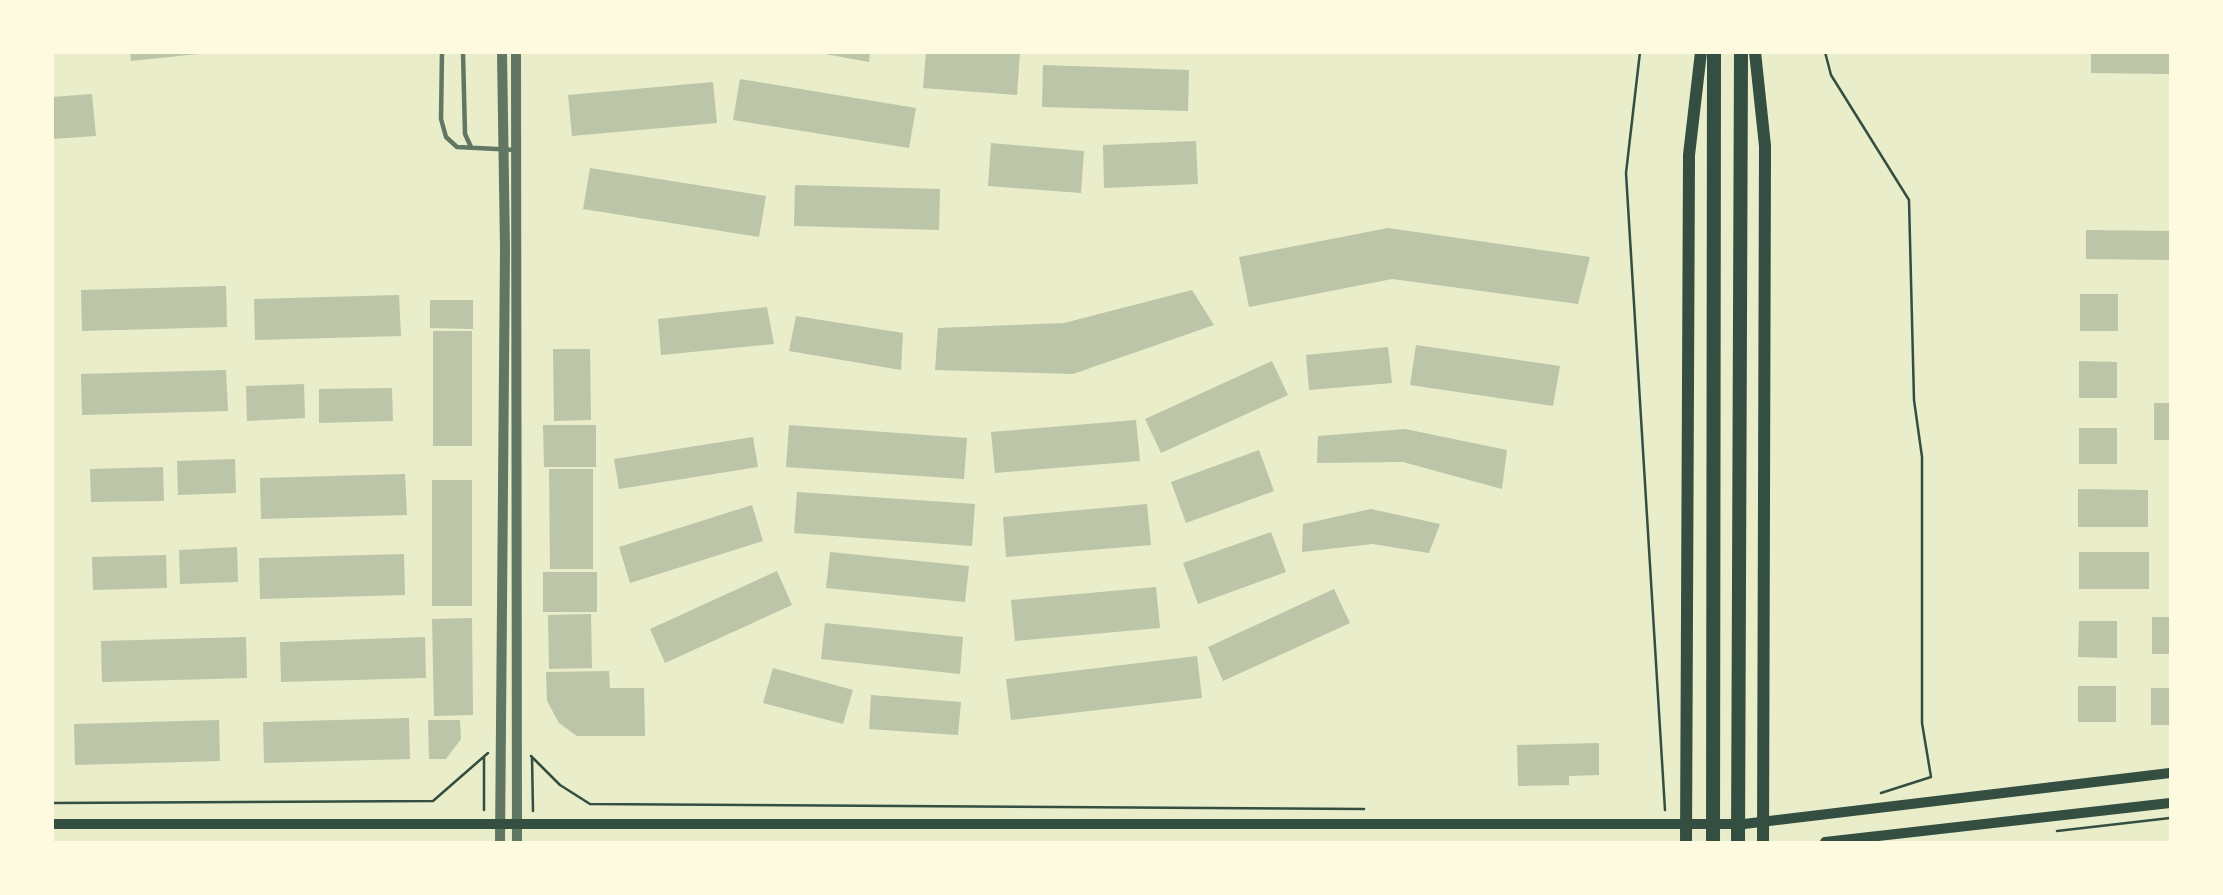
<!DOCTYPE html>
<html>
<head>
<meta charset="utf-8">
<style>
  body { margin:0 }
  #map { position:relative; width:2223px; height:895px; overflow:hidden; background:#e9edc9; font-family:"Titillium Web",sans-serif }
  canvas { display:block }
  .frame { position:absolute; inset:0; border:54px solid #fefae0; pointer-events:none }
</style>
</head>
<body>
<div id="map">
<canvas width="2223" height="895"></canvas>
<div class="frame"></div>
</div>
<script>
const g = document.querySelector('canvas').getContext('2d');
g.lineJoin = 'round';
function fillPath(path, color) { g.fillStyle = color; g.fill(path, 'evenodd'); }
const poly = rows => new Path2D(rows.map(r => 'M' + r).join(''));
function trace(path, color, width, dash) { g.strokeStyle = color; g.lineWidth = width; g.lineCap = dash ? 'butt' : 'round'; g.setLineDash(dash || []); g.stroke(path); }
fillPath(poly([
  [130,52,198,52,198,54,131,61],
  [814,52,870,52,869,62],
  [926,52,1020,52,1017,95,923,88],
  [2091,52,2170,52,2170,74,2091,73],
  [1043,65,1189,70,1188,111,1042,107],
  [740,79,916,108,909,148,733,120],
  [713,82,717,123,572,136,568,95],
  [92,94,96,136,52,139,52,97],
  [1196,141,1198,184,1104,188,1103,145],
  [991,143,1084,151,1081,193,988,186],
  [590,168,766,196,759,237,583,209],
  [795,185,940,189,939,230,794,226],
  [1388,228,1590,257,1578,304,1392,279,1249,307,1239,257],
  [2086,230,2170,231,2170,260,2086,259],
  [226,286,227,327,82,331,81,290],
  [1192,290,1214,325,1073,374,935,370,938,328,1064,323],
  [2080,294,2118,294,2118,331,2080,331],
  [399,295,401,336,255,340,254,299],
  [430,300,473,300,473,329,430,328],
  [767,307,774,344,661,355,658,319],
  [796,316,903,333,901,370,789,351],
  [433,331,472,331,472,446,433,446],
  [1416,345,1560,366,1553,406,1410,385],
  [1388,347,1392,383,1309,390,1306,355],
  [553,349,590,349,591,420,554,421],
  [1272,361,1288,395,1161,453,1145,419],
  [2079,361,2117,362,2117,398,2079,398],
  [226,370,228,411,82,415,81,374],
  [304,384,305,418,247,421,246,386],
  [392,388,393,421,319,423,319,389],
  [2154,403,2170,403,2170,440,2154,440],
  [1136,420,1140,461,995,473,991,432],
  [543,425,596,425,596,467,544,467],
  [789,425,967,438,964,479,786,467],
  [2079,428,2117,428,2117,464,2079,464],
  [1405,429,1507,450,1502,489,1403,462,1317,463,1318,436],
  [753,437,758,467,619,489,614,459],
  [1259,450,1274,491,1186,523,1171,482],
  [235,459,236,493,178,495,177,461],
  [163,467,164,501,91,502,90,469],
  [549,469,593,469,593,569,550,569],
  [405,474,407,515,261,519,260,478],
  [432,480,472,480,472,606,432,606],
  [2078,489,2148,490,2148,527,2078,527],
  [797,492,975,504,972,546,794,533],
  [1147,504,1151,545,1006,557,1003,517],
  [752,505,763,541,630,583,619,547],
  [1371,509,1440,524,1429,553,1372,544,1302,552,1303,524],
  [1271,532,1286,572,1198,604,1183,563],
  [237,547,238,582,180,584,179,550],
  [830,552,969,566,965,602,826,588],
  [2079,552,2149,552,2149,589,2079,589],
  [404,554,405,595,260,599,259,558],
  [166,555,167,588,93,590,92,557],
  [777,571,792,605,665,663,650,629],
  [543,572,597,572,597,612,543,612],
  [1156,587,1160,628,1015,641,1011,600],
  [1334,589,1350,623,1223,681,1208,647],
  [591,614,592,668,549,669,548,615],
  [2152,617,2170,617,2170,654,2152,654],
  [472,618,473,715,434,716,432,619],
  [2079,621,2117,621,2117,658,2078,657],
  [825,623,963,637,960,674,821,659],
  [246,637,247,678,102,682,101,641],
  [425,637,426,678,281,682,280,642],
  [1197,656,1202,698,1011,720,1006,679],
  [773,668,853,690,843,724,763,703],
  [609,671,610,688,644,688,645,736,577,736,559,723,547,701,546,672],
  [2078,686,2116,686,2116,722,2078,722],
  [2151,688,2170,688,2170,725,2151,725],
  [871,695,961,702,958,735,869,729],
  [409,718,410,759,264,763,263,722],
  [219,720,220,761,75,765,74,724],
  [428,720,460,720,461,739,446,759,429,759],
  [1599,743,1599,775,1569,776,1569,785,1518,786,1517,745]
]), '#bcc5a7');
trace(poly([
  [1640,52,1626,173,1665,810],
  [1825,52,1831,75,1909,200,1914,400,1922,457,1922,723,1931,777,1881,793],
  [531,756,560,785,590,804,1364,809],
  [484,757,484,810],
  [532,758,533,811],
  [52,803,433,801,488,753],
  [2057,831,2170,818]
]), '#344e41', 2.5);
trace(poly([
  [442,52,441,119,446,137,457,147,516,150],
  [463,52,465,134,471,147]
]), '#617663', 4.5);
trace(poly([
  [516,52,517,842],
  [500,842,505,249,502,52]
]), '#617663', 10);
trace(poly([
  [52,824,1744,824,2170,773],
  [1825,842,2170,803]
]), '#344e41', 10);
trace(poly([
  [1755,52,1765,146,1763,842],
  [1686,842,1689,155,1701,52]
]), '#344e41', 12);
trace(poly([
  [1713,842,1714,52],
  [1738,842,1741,52]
]), '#344e41', 14);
</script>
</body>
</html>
